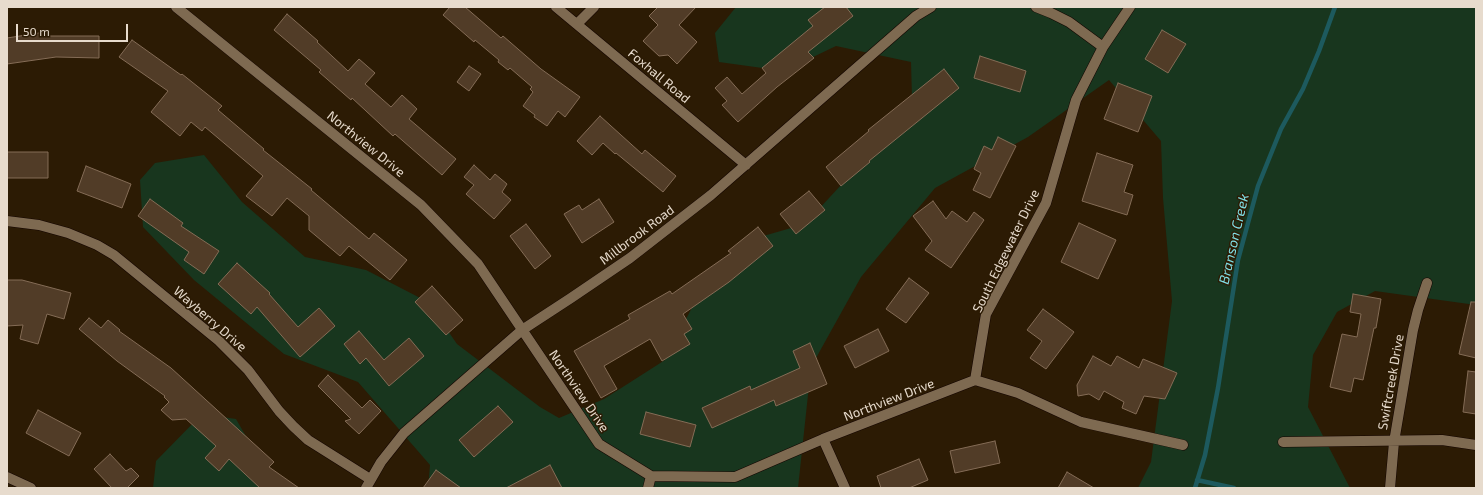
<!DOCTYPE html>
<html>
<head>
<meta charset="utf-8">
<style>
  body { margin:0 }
  #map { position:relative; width:1483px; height:495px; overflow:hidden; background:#2c1b04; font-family:"Exo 2",sans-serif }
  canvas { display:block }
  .frame { position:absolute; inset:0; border:8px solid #e7dbcd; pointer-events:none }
  .scale { position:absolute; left:16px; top:24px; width:112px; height:18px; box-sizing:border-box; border:2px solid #e7dbcd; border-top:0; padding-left:5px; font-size:12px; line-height:14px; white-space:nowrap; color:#e7dbcd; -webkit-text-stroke:3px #2c1b04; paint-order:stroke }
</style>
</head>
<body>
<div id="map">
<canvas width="1483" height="495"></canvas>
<div class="frame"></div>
<div class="scale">50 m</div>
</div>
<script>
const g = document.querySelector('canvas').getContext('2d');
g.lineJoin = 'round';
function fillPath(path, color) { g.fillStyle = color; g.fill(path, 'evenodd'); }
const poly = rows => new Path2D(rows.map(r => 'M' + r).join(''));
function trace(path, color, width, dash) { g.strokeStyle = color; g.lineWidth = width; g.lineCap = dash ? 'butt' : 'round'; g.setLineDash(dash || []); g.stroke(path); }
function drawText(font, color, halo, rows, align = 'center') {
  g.font = font + ' "Exo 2",sans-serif'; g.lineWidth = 3; g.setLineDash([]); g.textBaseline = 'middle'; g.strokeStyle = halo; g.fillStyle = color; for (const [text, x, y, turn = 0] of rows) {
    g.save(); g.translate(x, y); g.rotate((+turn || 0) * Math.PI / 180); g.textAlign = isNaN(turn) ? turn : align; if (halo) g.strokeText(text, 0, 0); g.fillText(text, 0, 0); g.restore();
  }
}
fillPath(poly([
  [736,7,1476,7,1476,305,1375,291,1337,312,1313,355,1308,407,1350,488,1138,488,1151,462,1172,301,1163,198,1161,141,1109,80,1028,137,935,188,861,277,811,367,798,488,428,488,430,465,358,382,284,354,194,280,143,227,140,180,155,163,204,155,242,202,305,257,366,270,428,302,457,344,540,407,559,418,604,399,665,360,702,288,739,243,805,224,866,158,912,99,911,62,836,46,784,71,719,62,715,33],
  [202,414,236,419,273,483,273,488,153,488,156,461]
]), '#18361e');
trace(poly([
  [1197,480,1234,488],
  [1195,488,1205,455,1218,388,1238,260,1258,186,1281,129,1303,89,1319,51,1335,7]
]), '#1d5a5e', 4.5);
const building = poly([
  [450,7,465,7,501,38,503,36,541,69,580,97,565,117,558,111,547,126,534,117,535,115,523,106,533,92,530,89,532,87,510,68,508,70,498,62,499,60,475,40,474,42,443,15,450,7],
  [658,7,696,7,679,25,697,42,677,64,668,55,659,56,643,41,658,25,649,16,658,7],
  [825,7,846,7,853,16,808,52,814,58,777,87,738,122,722,105,727,101,715,88,727,77,742,94,766,73,762,68,813,26,808,20,825,7],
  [287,14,318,41,317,42,348,71,359,59,375,73,365,84,391,107,402,95,417,109,409,119,456,159,442,175,395,134,393,136,352,98,351,100,319,72,321,70,274,30,287,14],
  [1162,30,1186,44,1168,73,1145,59,1162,30],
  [45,32,46,36,99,36,99,58,56,57,7,64,7,38,45,32],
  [132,40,181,75,182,74,222,106,218,110,264,149,263,150,312,189,311,190,369,239,374,233,407,260,390,280,349,246,340,256,309,230,309,216,287,198,272,216,246,196,263,176,205,127,202,131,191,122,180,136,151,112,168,91,119,57,132,40],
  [980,56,1026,71,1020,92,974,78,980,56],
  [469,66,481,74,469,91,457,82,469,66],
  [944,69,959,88,869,161,870,162,841,186,826,167,869,131,868,130,944,69],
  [1118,83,1152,96,1138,132,1104,119,1118,83],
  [600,116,642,154,645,150,676,176,663,192,616,153,615,154,603,143,592,155,577,141,600,116],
  [998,137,1016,146,990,198,973,190,981,173,974,169,984,146,992,150,998,137],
  [7,152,48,152,48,178,7,178,7,152],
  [1097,153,1133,165,1124,192,1133,195,1127,215,1082,201,1097,153],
  [474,165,490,180,495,174,507,184,502,192,511,200,494,219,466,194,474,185,464,177,474,165],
  [86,166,131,184,122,208,77,191,86,166],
  [809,191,825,210,796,234,780,214,809,191],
  [150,199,183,223,181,226,219,251,204,274,184,260,189,252,138,216,150,199],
  [599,199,614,222,582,243,564,214,579,205,582,210,599,199],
  [933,201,946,219,952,211,967,222,974,212,984,220,951,268,925,250,932,241,913,216,933,201],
  [1079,223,1116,240,1098,279,1061,262,1079,223],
  [526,224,551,256,535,269,510,236,526,224],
  [758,227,773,246,729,282,683,314,692,329,684,334,690,344,662,361,650,339,604,366,617,389,601,398,574,351,630,319,628,315,670,291,672,294,731,253,728,251,758,227],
  [237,263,270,293,269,294,298,327,319,308,335,326,300,357,257,307,251,314,218,284,237,263],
  [909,278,929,293,906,323,886,309,909,278],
  [7,280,22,280,71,293,64,319,47,314,38,344,20,339,23,325,7,326,7,280],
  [432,286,463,320,446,335,415,302,432,286],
  [1353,294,1381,299,1376,328,1374,328,1363,380,1354,378,1351,392,1330,387,1342,334,1357,337,1361,314,1350,312,1353,294],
  [1471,302,1476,302,1476,358,1459,354,1471,302],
  [1043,309,1074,332,1046,369,1030,358,1042,341,1027,330,1043,309],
  [89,318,101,328,108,320,120,330,119,331,171,368,274,462,269,467,299,488,260,488,229,459,219,471,205,458,216,446,186,419,172,420,161,410,169,402,164,397,165,396,117,361,79,329,89,318],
  [878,329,889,351,855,368,844,346,878,329],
  [359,331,384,360,409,338,424,356,389,386,366,358,360,364,344,344,359,331],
  [810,343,827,384,776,406,774,400,712,428,702,408,750,386,751,390,800,368,793,351,810,343],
  [1093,356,1111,366,1117,356,1139,368,1143,359,1177,373,1165,399,1144,396,1136,414,1122,408,1124,402,1104,391,1099,400,1089,394,1078,396,1077,385,1093,356],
  [1468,371,1476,372,1476,414,1463,412,1468,371],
  [328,375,362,408,370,400,381,411,359,434,345,421,351,419,318,386,328,375],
  [498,406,513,422,474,457,459,440,498,406],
  [38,410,81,433,69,456,26,433,38,410],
  [646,412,696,425,690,447,640,434,646,412],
  [995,441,1000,463,955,473,950,451,995,441],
  [110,454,126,471,131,468,139,476,127,488,112,488,94,469,110,454],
  [919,459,928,480,909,488,881,488,877,476,919,459],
  [550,465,562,488,506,488,550,465],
  [436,470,461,488,423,488,436,470],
  [1067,472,1094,488,1058,488,1067,472]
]);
fillPath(building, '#513c27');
trace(building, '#846c56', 1);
const minor = poly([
  [176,7,421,205,478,264,599,444,651,476,735,477,823,439,975,380,1018,393,1081,422,1183,445],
  [556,7,746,165],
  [1036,7,1051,13,1069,22,1103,47],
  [577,24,594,7],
  [7,221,39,225,68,233,97,245,114,255,219,341,248,370,279,411,293,426,308,440,370,479],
  [975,380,986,314,1046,203,1076,100,1103,47,1130,7],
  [823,439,845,488],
  [1283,442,1442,440,1476,445],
  [7,477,31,488],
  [366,488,381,462,404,433,522,330,571,298,630,258,711,195,916,16,931,7],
  [648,488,651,476],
  [1390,488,1394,442,1413,330,1418,310,1427,283]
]);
trace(minor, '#140500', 11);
trace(minor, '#7e6a51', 10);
drawText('13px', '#e7dbcd', '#2c1b04', [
  ["Foxhall Road",659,76,40],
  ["Northview Drive",366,144,39],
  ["Millbrook Road",637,235,-37],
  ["South Edgewater Drive",1006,251,-64],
  ["Wayberry Drive",210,319,41],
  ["Swiftcreek Drive",1391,382,-80],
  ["Northview Drive",579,391,56],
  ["Northview Drive",889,400,-21]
]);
drawText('italic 14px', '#7fdee4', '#2c1b04', [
  ["Branson Creek",1234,239,-77]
]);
</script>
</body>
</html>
